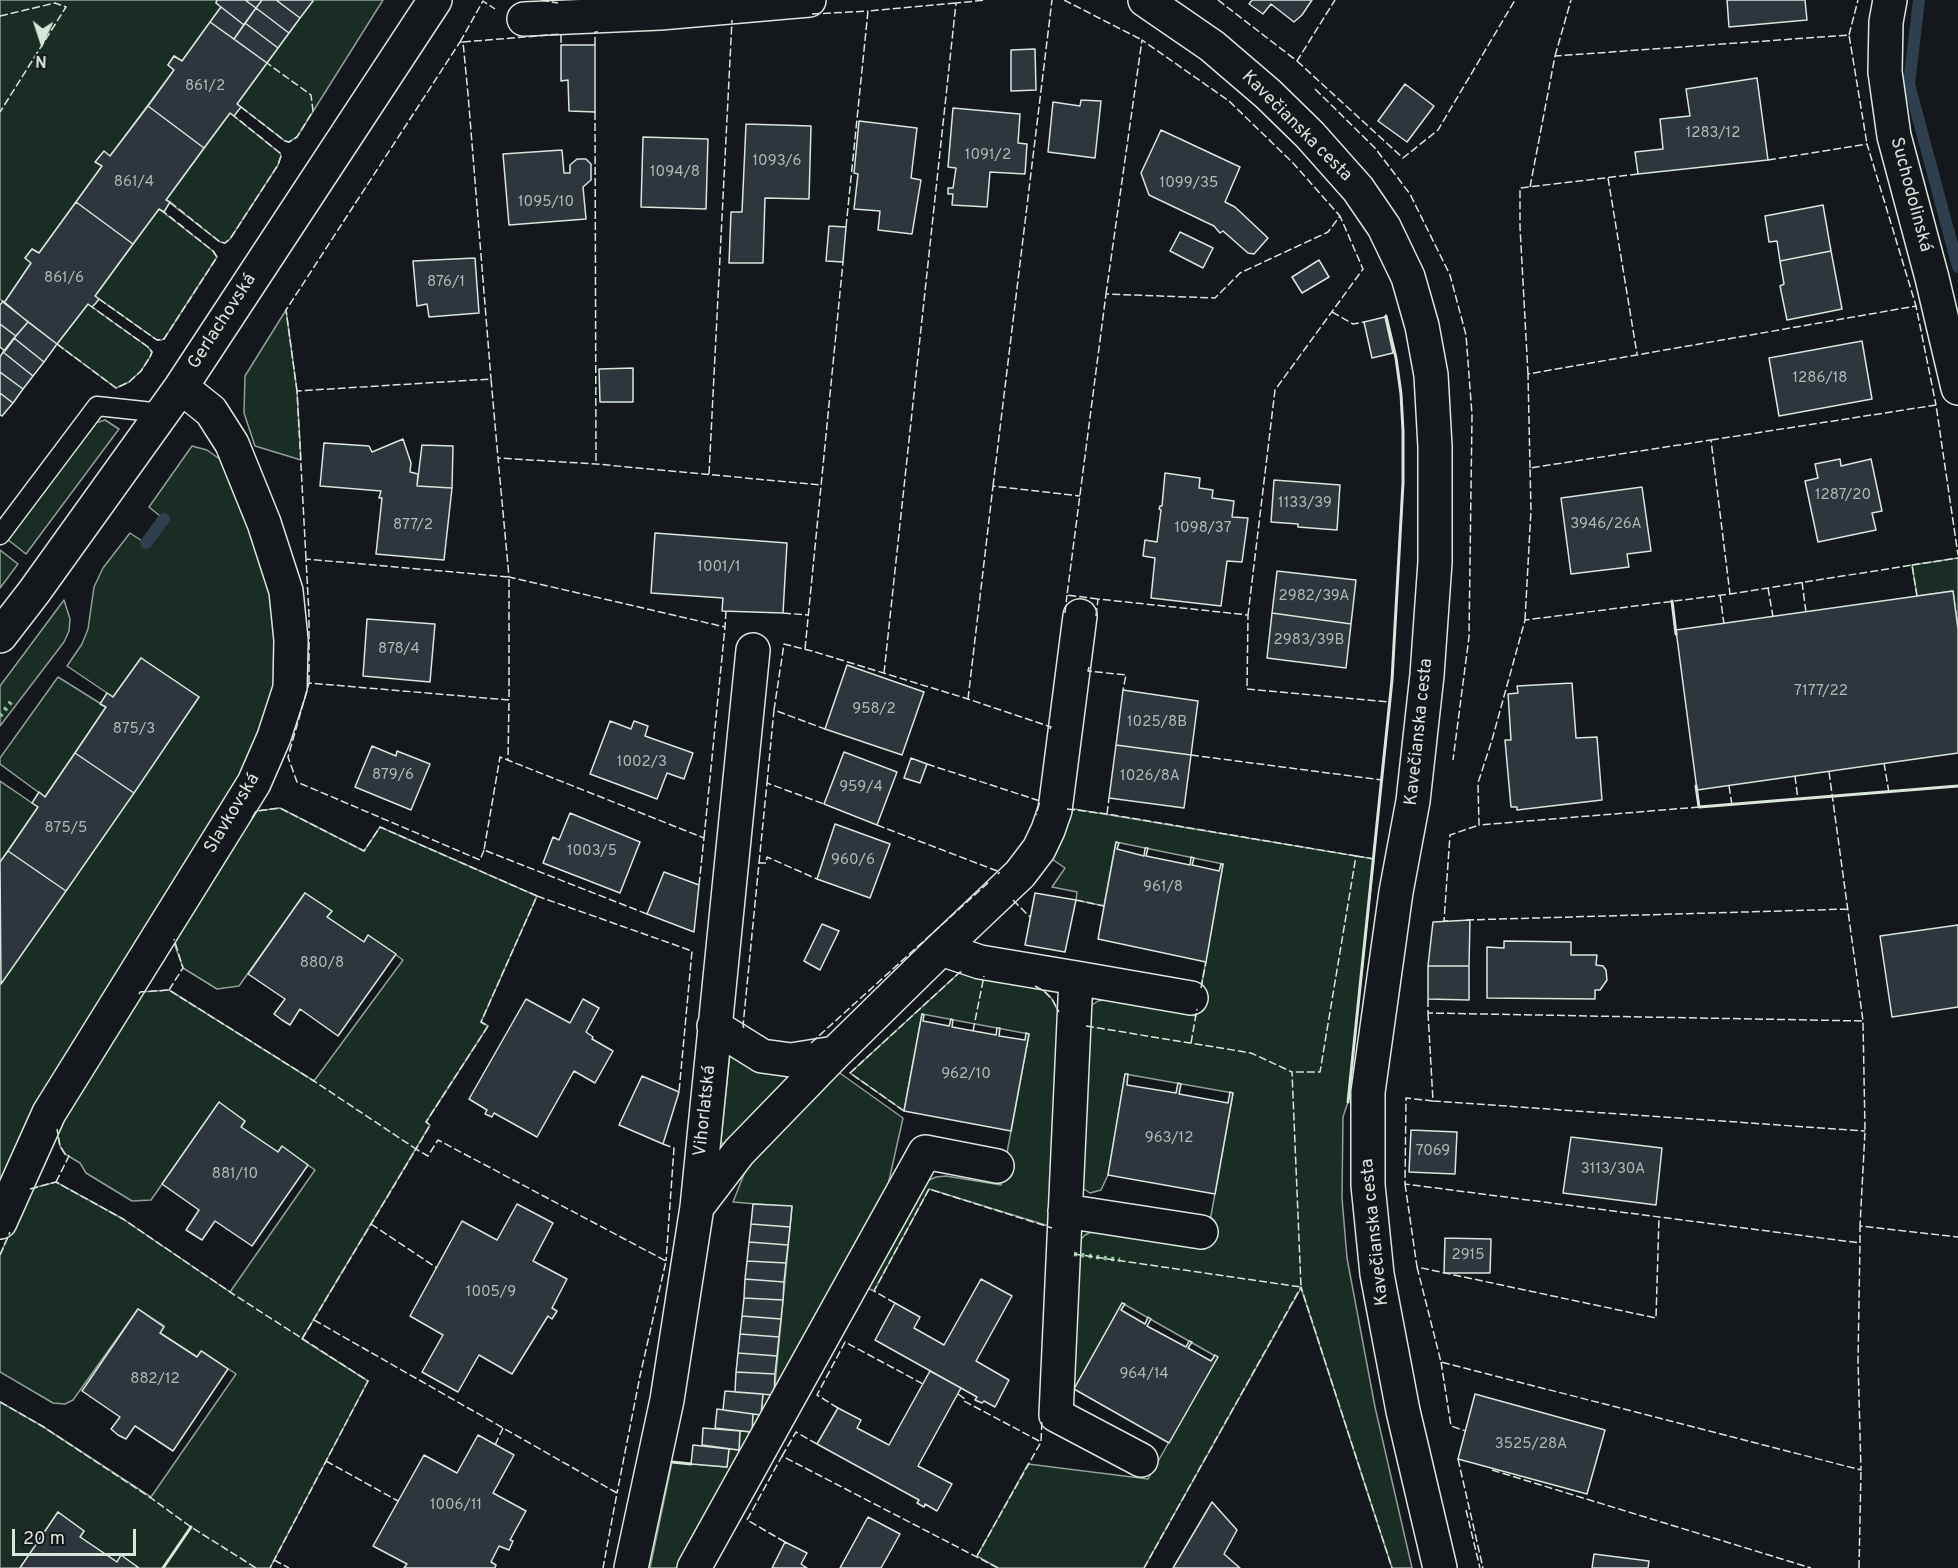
<!DOCTYPE html>
<html>
<head>
<meta charset="utf-8">
<style>
  body { margin:0 }
  #map { position:relative; width:1958px; height:1568px; overflow:hidden; background:#14181c; font-family:Overpass,sans-serif }
  canvas { display:block }
  .north { position:absolute; left:12px; top:12px; width:60px; height:60px; -webkit-text-stroke:4px #14181c; paint-order:stroke; rotate:183deg; font-size:16px; font-weight:700; line-height:24px; text-align:center; color:#d8e6dc }
  .north::after { content:''; display:block; margin:auto; width:21px; height:27px; background:#d8e6dc; clip-path:polygon(50% 0,100% 100%,50% 72%,0 100%) }
  .scale { position:absolute; left:12px; top:1529px; width:124px; height:27px; box-sizing:border-box; border:3px solid #d8e6dc; border-top:0; padding-left:8px; font-size:18px; line-height:21px; white-space:nowrap; color:#d8e6dc; -webkit-text-stroke:4px #14181c; paint-order:stroke }
</style>
</head>
<body>
<div id="map">
<canvas width="1958" height="1568"></canvas>
<div class="north">N</div>
<div class="scale">20 m</div>
</div>
<script>
const g = document.querySelector('canvas').getContext('2d');
g.lineJoin = 'round';
function fillPath(path, color) { g.fillStyle = color; g.fill(path, 'evenodd'); }
const poly = rows => new Path2D(rows.map(r => 'M' + r).join(''));
function trace(path, color, width, dash) { g.strokeStyle = color; g.lineWidth = width; g.lineCap = dash ? 'butt' : 'round'; g.setLineDash(dash || []); g.stroke(path); }
function drawText(font, color, halo, rows, align = 'center') {
  g.font = font + ' Overpass,sans-serif'; g.lineWidth = 4.5; g.setLineDash([]); g.textBaseline = 'middle'; g.strokeStyle = halo; g.fillStyle = color; for (const [text, x, y, turn = 0] of rows) {
    g.save(); g.translate(x, y); g.rotate((+turn || 0) * Math.PI / 180); g.textAlign = isNaN(turn) ? turn : align; if (halo) g.strokeText(text, 0, 0); g.fillText(text, 0, 0); g.restore();
  }
}
const green = poly([
  [0,0,217,0,216,3,221,7,182,61,174,56,168,65,174,70,110,156,96,162,102,166,39,253,32,249,25,258,31,263,4,303,0,299,0,0],
  [313,0,383,0,297,137,289,142,285,141,237,104,313,0],
  [230,113,280,153,281,156,278,165,230,239,225,243,220,242,166,200,230,113],
  [159,209,213,251,217,257,164,339,161,340,157,340,95,296,159,209],
  [88,304,148,347,152,352,150,357,141,371,129,382,116,388,57,344,88,304],
  [286,310,297,391,301,460,255,446,244,413,245,376,286,310],
  [105,420,119,429,26,554,7,539,95,423,105,420],
  [192,446,207,450,221,460,268,566,279,667,262,745,0,1185,0,984,199,697,141,658,113,697,67,666,82,644,88,629,94,587,103,568,130,533,142,541,160,516,149,507,192,446],
  [0,550,18,564,0,588,0,550],
  [1958,558,1958,629,1953,591,1917,596,1912,565,1958,558],
  [64,600,70,619,69,631,64,642,0,726,0,686,64,600],
  [58,677,106,707,45,797,0,764,0,758,58,677],
  [0,781,38,807,0,862,0,781],
  [280,808,364,851,380,827,537,896,481,1022,488,1026,426,1122,430,1125,302,1339,368,1381,270,1568,139,1568,121,1556,117,1562,80,1537,84,1531,58,1512,20,1568,0,1568,0,1402,42,1426,151,1497,236,1374,202,1351,197,1357,160,1333,164,1326,138,1309,73,1400,65,1404,53,1403,0,1372,0,1255,29,1189,56,1182,123,1219,230,1292,315,1170,282,1147,278,1152,241,1127,245,1121,219,1103,151,1200,132,1201,86,1173,80,1163,65,1154,60,1146,56,1128,140,992,169,990,314,1081,403,960,368,935,364,942,327,917,332,911,305,893,239,986,217,989,183,968,173,940,256,811,280,808],
  [1068,808,1374,859,1348,1102,1343,1117,1342,1198,1347,1258,1375,1407,1412,1568,1392,1568,1301,1288,1144,1568,998,1568,977,1556,1028,1464,1148,1479,1217,1357,1122,1303,1074,1389,1079,1241,1085,1235,1096,1230,1205,1249,1233,1093,1125,1074,1108,1175,1101,1190,1090,1193,1081,1187,1086,1015,1092,1005,1098,1001,1109,999,1196,1016,1223,864,1116,842,1104,906,1076,900,1077,892,1052,887,1065,868,1046,855,1068,808],
  [960,972,1035,986,1044,991,1052,999,1060,1015,1052,1227,929,1189,874,1291,865,1287,925,1182,936,1177,946,1176,1001,1185,1029,1034,922,1014,904,1111,850,1073,960,972],
  [730,1053,803,1067,726,1144,723,1145,721,1141,730,1053],
  [837,1071,903,1118,886,1194,680,1568,650,1568,672,1462,727,1467,729,1449,739,1450,740,1431,751,1432,753,1414,761,1415,763,1394,774,1395,792,1207,733,1202,746,1169,837,1071]
]);
fillPath(green, '#1a2d24');
trace(green, '#939e99', 1.5);
trace(poly([
  [1919,0,1909,84,1958,267],
  [146,543,164,519]
]), '#2f3f4d', 12);
const building = poly([
  [217,0,245,0,256,8,244,25,216,3,217,0],
  [245,0,262,0,256,8,245,0],
  [262,0,276,0,300,18,289,33,256,8,262,0],
  [276,0,312,0,313,1,300,18,276,0],
  [1252,0,1312,0,1302,15,1294,22,1271,4,1263,14,1249,4,1252,0],
  [1727,0,1805,0,1807,20,1729,27,1727,0],
  [221,7,244,25,234,39,210,22,221,7],
  [256,8,289,33,278,48,245,23,256,8],
  [210,22,267,63,237,104,241,107,234,116,230,113,204,148,148,106,174,70,168,65,174,56,182,61,210,22],
  [245,23,278,48,267,63,234,39,245,23],
  [561,45,595,45,595,112,569,111,568,80,561,81,561,45],
  [1035,49,1036,90,1011,91,1011,50,1035,49],
  [1757,78,1768,160,1638,174,1635,152,1663,149,1660,119,1690,116,1686,89,1757,78],
  [1405,84,1434,106,1407,142,1378,121,1405,84],
  [1081,100,1101,101,1095,158,1048,152,1053,102,1080,106,1081,100],
  [148,106,204,148,166,200,170,202,164,212,159,209,133,244,76,202,102,166,95,162,104,151,110,156,148,106],
  [953,108,1020,114,1018,143,1027,144,1025,174,990,172,987,207,952,205,953,194,948,194,948,188,953,188,956,168,948,167,953,108],
  [859,121,917,128,911,178,921,180,912,234,878,230,880,211,854,209,858,174,854,173,859,121],
  [746,124,811,126,809,199,765,198,763,263,729,263,731,212,742,212,746,124],
  [1161,130,1240,167,1225,202,1235,207,1268,238,1254,254,1248,253,1223,231,1220,233,1214,226,1149,195,1141,173,1161,130],
  [643,137,708,139,706,209,641,207,643,137],
  [562,150,564,173,570,173,570,165,577,159,586,159,591,164,591,180,583,187,586,219,509,225,503,154,562,150],
  [76,202,133,244,95,296,99,299,96,303,92,307,88,304,57,344,4,303,31,263,25,258,32,249,39,253,76,202],
  [1823,205,1831,251,1780,261,1777,241,1769,242,1765,216,1823,205],
  [829,226,846,227,843,262,826,261,829,226],
  [1180,232,1213,248,1203,268,1170,251,1180,232],
  [1831,251,1842,309,1787,320,1780,286,1784,284,1780,261,1831,251],
  [475,258,479,313,429,317,427,304,417,306,413,261,475,258],
  [1319,260,1329,277,1302,293,1292,277,1319,260],
  [3,301,28,322,16,336,0,324,0,305,3,301],
  [1385,317,1393,353,1372,358,1364,322,1385,317],
  [28,322,57,344,44,362,14,338,28,322],
  [0,324,16,336,5,351,0,347,0,324],
  [14,338,44,362,33,376,3,352,14,338],
  [1862,341,1872,399,1779,416,1769,358,1862,341],
  [3,352,33,376,23,389,0,372,0,357,3,352],
  [633,368,633,402,600,402,599,369,633,368],
  [0,372,23,389,13,403,0,393,0,372],
  [0,393,13,403,2,416,0,415,0,393],
  [403,439,411,463,410,472,418,474,417,486,452,488,444,560,376,554,382,498,379,498,381,491,320,486,324,443,369,446,372,452,403,439],
  [422,445,453,446,452,488,417,486,422,445],
  [1840,459,1841,466,1871,459,1882,511,1872,513,1876,530,1818,542,1805,481,1818,478,1815,464,1840,459],
  [1165,473,1200,478,1199,488,1213,490,1212,498,1234,501,1232,517,1248,518,1242,562,1227,561,1221,606,1151,598,1155,558,1143,556,1145,540,1157,542,1161,510,1159,509,1160,506,1162,506,1165,473],
  [1274,480,1340,485,1337,530,1298,527,1298,524,1271,522,1274,480],
  [1642,487,1651,551,1627,554,1629,567,1571,574,1561,498,1642,487],
  [655,533,787,543,783,613,722,611,723,598,651,593,655,533],
  [1277,571,1356,580,1351,624,1272,613,1277,571],
  [1953,591,1958,629,1958,753,1697,790,1676,630,1953,591],
  [1272,613,1351,624,1346,668,1267,658,1272,613],
  [367,619,435,624,430,682,363,676,367,619],
  [141,658,199,697,134,793,75,753,106,707,100,704,107,693,113,697,141,658],
  [847,665,924,692,902,755,825,729,847,665],
  [1572,683,1576,738,1597,737,1602,800,1517,810,1517,807,1511,807,1505,740,1511,740,1508,694,1518,693,1517,686,1572,683],
  [1123,690,1198,701,1191,755,1116,745,1123,690],
  [610,721,631,729,634,721,648,726,645,736,693,753,684,779,667,773,657,799,590,774,610,721],
  [1116,745,1191,755,1184,808,1109,798,1116,745],
  [372,746,396,756,397,751,430,764,411,810,355,787,372,746],
  [844,752,897,772,877,825,824,804,844,752],
  [75,753,134,793,66,891,8,851,38,807,32,803,39,792,45,797,75,753],
  [911,758,927,764,920,783,904,778,911,758],
  [570,813,640,842,620,893,543,863,553,837,559,840,570,813],
  [835,824,890,844,870,898,817,879,835,824],
  [1116,842,1119,843,1117,849,1144,856,1145,848,1148,848,1146,856,1190,865,1191,857,1194,858,1192,865,1219,871,1221,864,1223,864,1206,962,1098,939,1116,842],
  [8,851,66,891,1,984,0,862,8,851],
  [664,872,699,885,694,932,647,914,664,872],
  [305,893,332,911,327,917,364,942,368,935,396,954,338,1036,300,1009,290,1025,282,1020,274,1014,285,999,248,974,305,893],
  [1035,893,1076,900,1065,952,1025,945,1035,893],
  [1470,920,1469,966,1428,966,1433,922,1470,920],
  [822,924,839,931,820,970,804,961,822,924],
  [1958,925,1958,1007,1892,1017,1880,936,1958,925],
  [1504,941,1571,942,1571,955,1597,955,1596,965,1603,966,1606,970,1607,980,1600,990,1595,990,1595,999,1487,998,1487,947,1504,948,1504,941],
  [1428,966,1469,966,1469,1000,1428,999,1428,966],
  [526,999,570,1023,583,999,599,1008,586,1032,593,1037,592,1039,613,1051,595,1083,574,1071,537,1137,494,1113,492,1117,485,1114,487,1110,469,1099,526,999],
  [922,1014,924,1015,923,1021,949,1026,951,1019,953,1020,952,1027,996,1035,997,1028,1000,1028,999,1036,1025,1040,1026,1033,1029,1034,1011,1131,904,1111,922,1014],
  [1125,1074,1128,1074,1127,1085,1176,1093,1178,1083,1181,1084,1179,1094,1228,1103,1230,1092,1233,1093,1215,1194,1108,1175,1125,1074],
  [642,1076,679,1092,663,1144,619,1125,642,1076],
  [219,1102,245,1121,241,1127,278,1152,282,1146,308,1165,252,1246,215,1221,202,1240,186,1230,199,1210,162,1184,219,1102],
  [1411,1130,1457,1132,1455,1174,1409,1172,1411,1130],
  [1571,1137,1662,1148,1656,1205,1563,1193,1571,1137],
  [517,1204,553,1223,533,1261,567,1279,552,1308,557,1311,552,1319,548,1316,512,1374,479,1355,458,1392,422,1372,443,1335,410,1316,462,1221,497,1240,517,1204],
  [753,1204,792,1206,790,1227,751,1224,753,1204],
  [751,1224,790,1227,788,1245,749,1242,751,1224],
  [1445,1238,1491,1239,1490,1273,1444,1273,1445,1238],
  [749,1242,788,1245,786,1263,747,1261,749,1242],
  [747,1261,786,1263,784,1282,745,1279,747,1261],
  [745,1279,784,1282,783,1300,744,1298,745,1279],
  [981,1279,1012,1296,976,1361,1009,1380,995,1407,984,1401,982,1403,975,1400,977,1397,875,1340,895,1303,920,1317,914,1328,944,1345,981,1279],
  [744,1298,783,1300,781,1319,742,1316,744,1298],
  [1122,1303,1125,1304,1121,1310,1145,1324,1148,1317,1151,1319,1147,1326,1186,1347,1189,1341,1192,1342,1188,1348,1211,1361,1215,1355,1218,1357,1169,1443,1074,1389,1122,1303],
  [138,1309,164,1327,160,1333,197,1357,201,1351,228,1369,173,1451,135,1426,126,1439,118,1435,111,1429,120,1417,82,1391,138,1309],
  [742,1316,781,1319,779,1337,740,1334,742,1316],
  [740,1334,779,1337,777,1356,738,1353,740,1334],
  [738,1353,777,1356,775,1374,736,1372,738,1353],
  [930,1371,961,1388,918,1466,952,1484,937,1511,925,1504,924,1507,917,1503,919,1500,817,1444,838,1408,861,1420,857,1428,889,1445,930,1371],
  [736,1372,775,1374,774,1395,735,1392,736,1372],
  [725,1391,763,1394,761,1415,723,1410,725,1391],
  [1475,1394,1605,1430,1587,1494,1458,1459,1475,1394],
  [717,1409,753,1414,752,1432,715,1428,717,1409],
  [703,1428,740,1431,739,1450,702,1445,703,1428],
  [478,1435,514,1455,493,1493,526,1511,510,1540,513,1541,509,1550,499,1546,491,1562,496,1565,495,1568,404,1568,407,1564,373,1546,424,1455,457,1473,478,1435],
  [693,1445,729,1449,727,1467,691,1464,693,1445],
  [1212,1502,1237,1530,1224,1554,1240,1568,1173,1568,1212,1502],
  [58,1512,84,1531,80,1537,117,1562,121,1555,139,1568,20,1568,58,1512],
  [868,1517,900,1534,881,1568,840,1568,868,1517],
  [785,1542,807,1553,801,1564,807,1568,772,1568,785,1542],
  [1594,1554,1649,1561,1648,1568,1592,1568,1594,1554]
]);
fillPath(building, '#2c363c');
trace(building, '#d8e6dc', 1.5);
const service = poly([
  [0,535,97,406,162,413]
]);
const minor = poly([
  [1890,0,1886,22,1885,72,1894,136,1932,278,1958,388],
  [524,19,660,13,809,0],
  [0,636,34,592,181,387,435,0],
  [941,949,1020,874,1039,849,1048,830,1055,810,1080,616],
  [1076,978,1191,998],
  [714,1026,762,1056,791,1060,835,1053,941,949,980,962,1076,978,1056,1415,1141,1460],
  [697,1207,739,1152,835,1053],
  [1065,1211,1201,1232],
  [0,1222,49,1113,254,783,274,737,290,688,291,640,286,591,264,523,232,444,211,411,181,387],
  [631,1568,667,1400,697,1207,753,650],
  [694,1568,925,1152,997,1166]
]);
const tertiary = poly([
  [1145,0,1212,46,1268,94,1310,135,1358,189,1384,227,1408,277,1422,326,1431,375,1435,447,1435,562,1427,675,1413,801,1396,892,1368,1092,1368,1185,1377,1274,1403,1411,1440,1568]
]);
trace(service, '#d8e6dc', 21);
trace(minor, '#d8e6dc', 36);
trace(tertiary, '#d8e6dc', 36);
trace(service, '#14181c', 18);
trace(minor, '#14181c', 33);
trace(tertiary, '#14181c', 33);
trace(poly([
  [0,716,11,702],
  [1074,1254,1120,1260]
]), '#8ac095', 4.5, [3, 4.5]);
trace(poly([
  [541,0,558,3],
  [1064,0,1142,40],
  [1218,0,1297,61,1335,0],
  [812,14,868,11],
  [0,16,55,3,66,7,0,112],
  [1849,35,1858,0],
  [460,42,483,1,495,9],
  [463,42,561,34,561,45],
  [595,45,595,32,598,32],
  [1555,56,1571,0],
  [1297,61,1403,158,1438,130,1515,0],
  [1315,89,1375,148,1410,194,1450,275,1466,335,1472,415,1469,637,1453,760],
  [241,107,285,141,289,142,297,137,313,111,311,95,267,63],
  [595,112,596,464],
  [1768,160,1867,144,1916,306],
  [1608,178,1637,354],
  [1530,187,1555,56,1849,35,1867,144],
  [170,202,220,242,225,243,230,239,278,165,281,156,280,153,234,116],
  [846,227,868,11,956,3],
  [1106,294,1142,40,1229,101,1293,163,1340,216],
  [99,299,157,340,164,339,217,257,213,251,164,212],
  [1332,312,1353,324,1364,322],
  [57,344,116,388,129,382,141,371,150,357,152,352,148,347,92,307],
  [1528,374,1520,227,1520,188,1638,174],
  [297,391,286,310,460,42,463,42,468,94,491,379],
  [1711,440,1936,405,1958,555],
  [1530,468,1528,374,1916,306,1936,405],
  [709,474,732,20],
  [993,486,1052,0],
  [306,559,297,391,491,379,498,458],
  [1912,565,1958,558],
  [1802,582,1806,612],
  [1768,588,1773,617],
  [1720,595,1724,624],
  [1098,599,1067,595,1106,294,1215,298,1240,273,1328,232,1340,216,1363,269,1275,390,1248,615],
  [726,611,725,627,509,577,498,458,596,464,821,485],
  [783,613,808,615],
  [1065,613,1067,595],
  [1096,616,1098,599,1248,615,1247,689,1390,702],
  [1525,620,1531,510,1530,468,1711,440,1730,594],
  [805,649,843,262],
  [1089,667,1088,671,1126,675,1123,690],
  [884,673,956,3,986,0],
  [309,683,309,614,306,559,509,577,509,700],
  [968,699,993,486,1080,496],
  [774,710,784,644,812,651,968,699,1051,727,1050,729],
  [1191,755,1382,780],
  [1884,763,1889,793],
  [927,764,1040,801,1036,815],
  [1829,772,1863,1021,1865,1131,1860,1226,1958,1237],
  [1795,776,1798,800],
  [767,783,774,710,825,729],
  [1729,786,1732,805],
  [1699,807,1479,825,1478,783,1492,740,1525,620,1730,594,1912,565,1917,596],
  [1067,809,1107,814,1356,856,1320,1072,1292,1072],
  [1107,814,1109,798],
  [252,818,256,811,280,808,364,851,380,827,537,896,481,1022,488,1026,426,1122,430,1125,416,1149,428,1156,438,1140,666,1261,640,1376,617,1493],
  [877,825,1000,872,998,874],
  [704,838,725,627],
  [484,850,480,860,297,782,288,757,309,683,509,700,508,760],
  [1356,856,1374,859],
  [759,863,767,783,824,804],
  [537,896,692,951,679,1092],
  [1013,900,1030,917],
  [1076,900,1104,906],
  [647,914,484,850,500,757,704,838,699,885],
  [1466,920,1849,909],
  [1448,921,1444,921,1450,835,1479,825],
  [1035,986,1044,991,1052,999,1059,1012],
  [1201,988,1206,962],
  [169,990,183,968,174,939],
  [139,994,140,992,169,990,314,1081,416,1149,302,1339],
  [1428,999,1428,1013,1863,1021],
  [1428,1013,1433,1101,1865,1131],
  [744,1028,743,1026,759,863,766,863,767,857,817,879],
  [973,1031,984,976],
  [811,1043,989,882],
  [1191,1043,1197,1009],
  [1433,1101,1406,1098,1405,1184,1860,1243,1860,1226],
  [904,1111,850,1073,960,972,964,973],
  [663,1144,674,1148,666,1261],
  [56,1182,69,1156,65,1154,60,1146,57,1129],
  [1405,1184,1417,1267,1656,1318,1659,1217],
  [30,1189,56,1182,123,1219,230,1292,368,1381,270,1568],
  [371,1224,437,1268],
  [1074,1254,1301,1287,1292,1072,1251,1053,1086,1026],
  [0,1255,10,1232],
  [1417,1267,1441,1362,1861,1470,1858,1361,1860,1243],
  [895,1303,874,1291,929,1189,1052,1228],
  [314,1320,617,1493,603,1568],
  [1441,1362,1451,1426,1466,1431],
  [958,1394,965,1399,964,1401,1041,1442,1042,1420],
  [0,1402,42,1426,151,1498,191,1527,256,1568],
  [838,1408,817,1395,845,1342,923,1384],
  [495,1445,503,1428],
  [782,1456,796,1432,817,1444],
  [1458,1459,1483,1568],
  [326,1461,398,1501],
  [1492,1470,1811,1568],
  [1466,1510,1480,1568],
  [785,1542,747,1520,782,1456,998,1568],
  [977,1556,1041,1442],
  [274,1560,289,1568],
  [1144,1568,1301,1287,1392,1568],
  [1859,1568,1861,1470]
]), '#d8e6dc', 1.5, [8, 3]);
trace(poly([
  [1672,601,1676,634],
  [1696,786,1699,807,1958,786],
  [1348,1102,1392,680,1403,483,1403,431,1401,394,1396,358,1386,316],
  [672,1462,691,1464],
  [163,1568,191,1527]
]), '#d8e6dc', 3);
drawText('15px', '#adbab4', null, [
  ["861/2",205,87],
  ["1283/12",1713,134],
  ["1091/2",988,156],
  ["1093/6",777,162],
  ["1094/8",675,173],
  ["861/4",134,183],
  ["1099/35",1189,184],
  ["1095/10",546,203],
  ["861/6",64,279],
  ["876/1",446,283],
  ["1286/18",1820,379],
  ["1287/20",1843,496],
  ["1133/39",1305,504],
  ["3946/26A",1606,525],
  ["877/2",413,526],
  ["1098/37",1203,529],
  ["1001/1",719,568],
  ["2982/39A",1314,597],
  ["2983/39B",1309,641],
  ["878/4",399,650],
  ["7177/22",1821,692],
  ["958/2",874,710],
  ["1025/8B",1157,723],
  ["875/3",134,730],
  ["1002/3",642,763],
  ["879/6",393,776],
  ["1026/8A",1150,777],
  ["959/4",861,788],
  ["875/5",66,829],
  ["1003/5",592,852],
  ["960/6",853,861],
  ["961/8",1163,888],
  ["880/8",322,964],
  ["962/10",966,1075],
  ["963/12",1169,1139],
  ["7069",1433,1152],
  ["3113/30A",1613,1170],
  ["881/10",235,1175],
  ["2915",1468,1256],
  ["1005/9",491,1293],
  ["964/14",1144,1375],
  ["882/12",155,1380],
  ["3525/28A",1531,1445],
  ["1006/11",456,1506]
]);
drawText('18px', '#d8e6dc', '#14181c', [
  ["Kavečianska cesta",1296,127,45],
  ["Suchodolinská",1910,195,75],
  ["Gerlachovská",223,322,-57],
  ["Kavečianska cesta",1420,732,-84],
  ["Slavkovská",233,814,-59],
  ["Vihorlatská",706,1111,-84],
  ["Kavečianska cesta",1376,1232,-96]
]);
</script>
</body>
</html>
